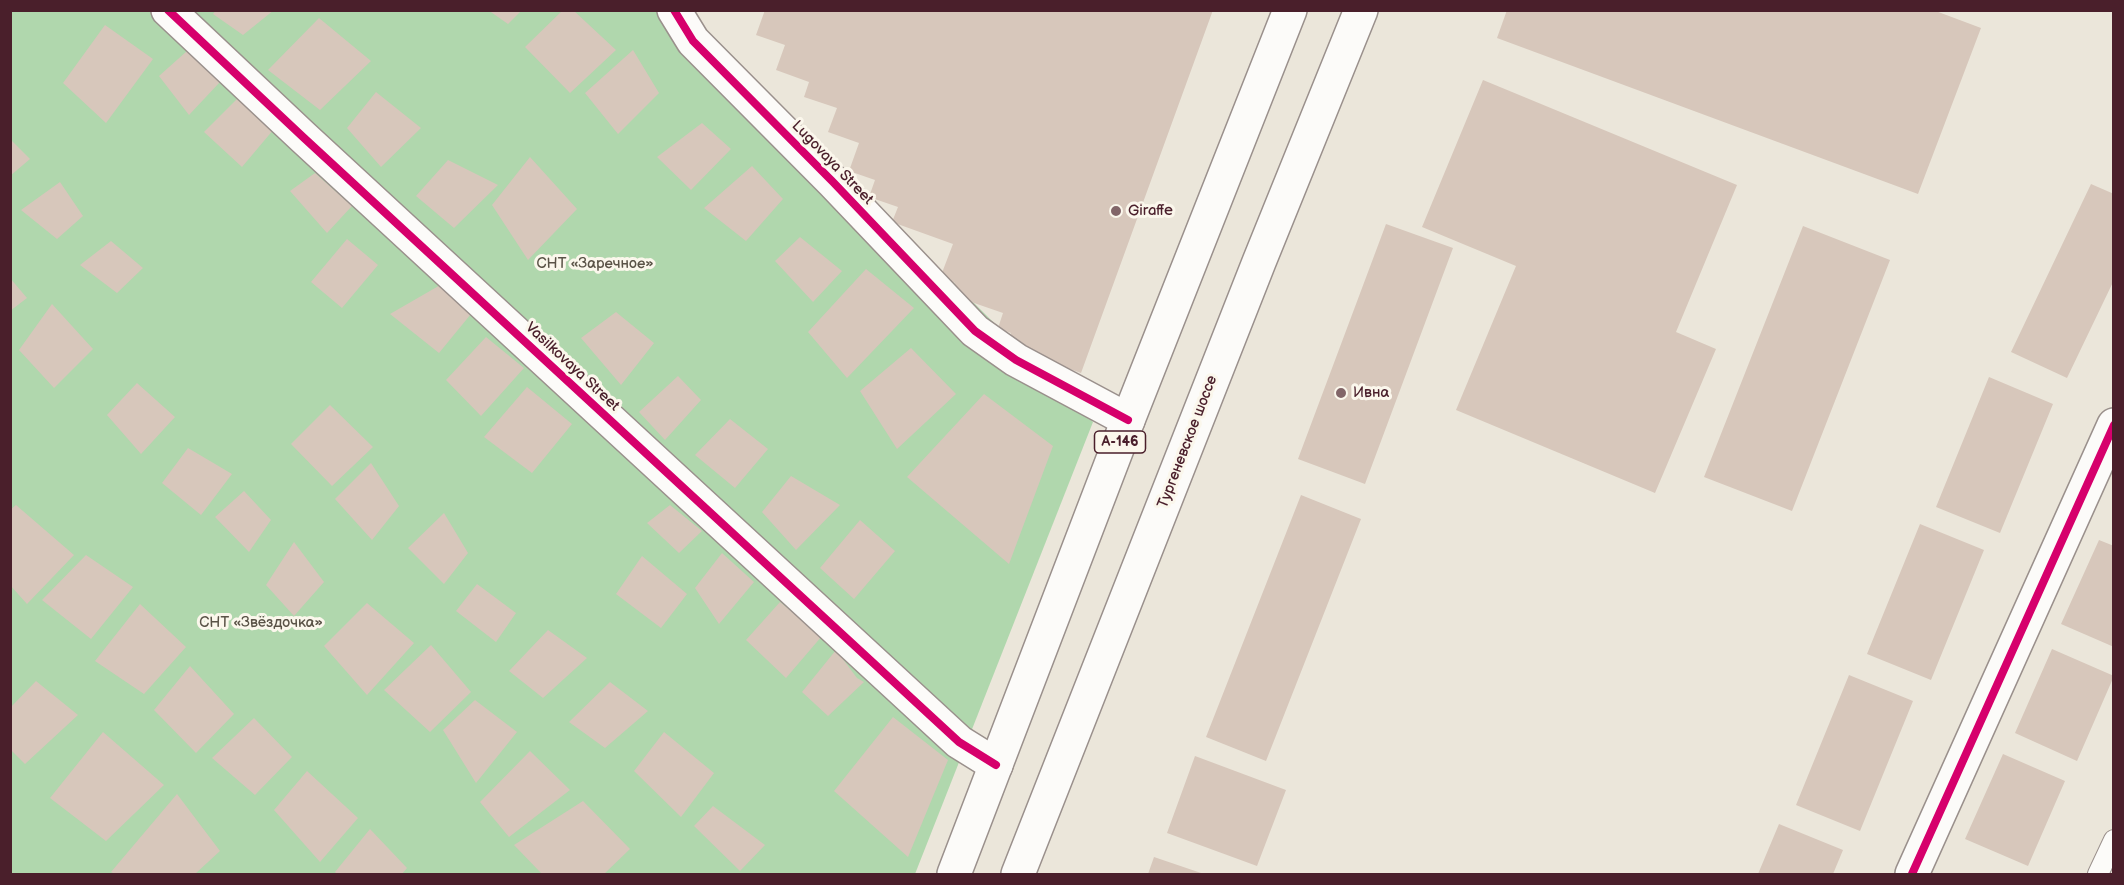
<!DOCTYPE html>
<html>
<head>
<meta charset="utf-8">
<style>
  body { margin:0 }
  #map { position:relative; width:2124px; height:885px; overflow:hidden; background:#ebe6da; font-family:"Balsamiq Sans",sans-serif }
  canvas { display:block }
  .frame { position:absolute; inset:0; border:12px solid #4a1f2b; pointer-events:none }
</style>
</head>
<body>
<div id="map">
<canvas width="2124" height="885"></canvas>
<div class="frame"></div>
</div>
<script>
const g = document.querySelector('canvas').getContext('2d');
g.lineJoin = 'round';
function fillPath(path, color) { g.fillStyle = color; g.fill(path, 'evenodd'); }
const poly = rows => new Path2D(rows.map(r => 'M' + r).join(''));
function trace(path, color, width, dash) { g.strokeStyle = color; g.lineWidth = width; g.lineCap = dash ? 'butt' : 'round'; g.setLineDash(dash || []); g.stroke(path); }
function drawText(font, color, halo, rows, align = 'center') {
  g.font = font + ' "Balsamiq Sans",sans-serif'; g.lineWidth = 6; g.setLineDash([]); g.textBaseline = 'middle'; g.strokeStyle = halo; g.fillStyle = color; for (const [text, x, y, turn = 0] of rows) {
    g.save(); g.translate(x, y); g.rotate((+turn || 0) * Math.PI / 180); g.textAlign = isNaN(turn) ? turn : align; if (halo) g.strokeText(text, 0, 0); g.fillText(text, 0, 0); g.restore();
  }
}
fillPath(poly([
  [675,10,853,182,1093,422,915,874,11,874,10,11]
]), '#b0d7ad');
fillPath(poly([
  [216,10,274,10,243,35,213,14],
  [488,10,522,10,508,24],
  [563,10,573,10,616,50,570,93,525,47],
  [765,10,1213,10,1081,373,1006,346,1011,333,998,328,1003,313,951,295,955,283,940,278,953,244,892,222,898,207,869,197,875,180,849,171,859,143,828,132,837,108,804,97,809,82,776,70,785,45,756,35],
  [1507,10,1933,10,1981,28,1918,194,1497,38],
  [319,18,371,61,320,110,268,70],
  [105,25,153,59,106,123,63,83],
  [633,50,659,93,618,134,585,93],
  [187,51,220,82,189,115,159,76],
  [1483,80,1737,185,1676,332,1716,349,1655,493,1456,410,1516,266,1422,227],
  [376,92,421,128,381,167,347,128],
  [239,97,274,129,242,167,204,132],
  [702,123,731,149,691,190,657,157],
  [10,139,30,159,10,176],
  [530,157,577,209,528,260,492,205],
  [448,160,498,185,454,228,416,196],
  [752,166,783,199,746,241,704,208],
  [315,173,352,206,327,233,290,191],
  [60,182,83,216,57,239,21,210],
  [2091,184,2114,194,2114,280,2067,378,2011,352],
  [1386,224,1453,248,1365,484,1298,459],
  [1803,226,1890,260,1792,511,1704,477],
  [800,237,842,271,813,302,775,261],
  [347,239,378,265,342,308,311,282],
  [111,241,143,268,117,293,80,265],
  [866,269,914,308,847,378,808,332],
  [10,278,27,298,10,311],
  [442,284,471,314,439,353,390,314],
  [52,304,93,349,54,388,19,350],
  [616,312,654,343,621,385,581,338],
  [486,337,524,368,481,416,446,380],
  [911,348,956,394,897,449,860,391],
  [678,376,701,400,665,440,639,412],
  [1989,377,2053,404,2000,533,1936,507],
  [137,383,175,417,141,454,107,415],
  [527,387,572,424,532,473,484,437],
  [984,394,1053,446,1009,564,907,477],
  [330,405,373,447,332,486,291,444],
  [730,419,768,449,735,488,695,455],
  [188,448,232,474,201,515,162,483],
  [371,463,399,506,372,540,335,499],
  [791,476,840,505,796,550,762,512],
  [244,491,271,520,249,552,215,517],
  [1301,495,1361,519,1266,761,1206,737],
  [16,505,74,555,27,604,10,585,10,510],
  [670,505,702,531,679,553,647,523],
  [444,513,468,553,444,584,408,548],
  [860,520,895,551,854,599,820,568],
  [1920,524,1984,550,1931,680,1867,654],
  [2099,540,2114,546,2114,647,2061,624],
  [294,542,324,582,294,616,266,585],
  [722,553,754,582,719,624,695,588],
  [86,555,133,587,91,639,42,600],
  [642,556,687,594,661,628,616,594],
  [477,584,516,613,496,642,456,611],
  [780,602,822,636,786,678,746,640],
  [367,603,414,643,367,695,324,646],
  [140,604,186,647,144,694,95,661],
  [548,630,587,658,543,698,509,671],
  [431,645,471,692,430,732,384,690],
  [2052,649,2114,676,2077,761,2015,733],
  [836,650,857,678,864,682,828,716,802,692],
  [190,666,234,714,196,753,154,710],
  [1849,675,1913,701,1860,831,1796,805],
  [36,681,78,715,25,764,10,749,10,708],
  [610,682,648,711,605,748,569,722],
  [475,700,517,732,476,783,443,730],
  [893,717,948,760,908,857,834,791],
  [254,718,292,757,255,795,212,758],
  [103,732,164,785,106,841,50,798],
  [664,732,714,773,681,817,634,771],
  [530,751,570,790,509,837,480,802],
  [2003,754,2065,781,2028,866,1965,839],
  [1195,756,1286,790,1257,866,1167,833],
  [307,771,358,818,320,862,274,810],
  [177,794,220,851,195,874,115,874,111,872],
  [583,801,630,849,604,874,542,874,514,845],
  [713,806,765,845,740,871,694,826],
  [1779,824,1843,850,1833,874,1758,874],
  [370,829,407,868,402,874,337,874,335,872],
  [1154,857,1204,874,1148,874]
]), '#d7c7bb');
const service = poly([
  [2098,874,2114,840]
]);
const minor = poly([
  [168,10,303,137,959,742,996,765],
  [674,10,693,41,833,182,975,331,1016,360,1128,420],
  [1912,874,2114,425]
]);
const trunk = poly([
  [954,874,1128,420,1290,10],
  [1018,874,1259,262,1361,10]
]);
trace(service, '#9a908c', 22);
trace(minor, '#9a908c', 36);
trace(trunk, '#9a908c', 36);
trace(service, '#fcfbf9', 20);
trace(minor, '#fcfbf9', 33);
trace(trunk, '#fcfbf9', 33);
trace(poly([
  [168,10,303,137,959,742,996,765],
  [674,10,693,41,833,182,975,331,1016,360,1128,420],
  [1912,874,2114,425]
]), '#d6006c', 8);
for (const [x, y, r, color] of [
  [1116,211,6,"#826568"],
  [1341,393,6,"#826568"]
]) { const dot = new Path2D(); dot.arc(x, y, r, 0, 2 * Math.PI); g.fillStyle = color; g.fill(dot); trace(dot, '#fbf7ec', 2); }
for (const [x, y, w] of [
  [1120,442,51]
]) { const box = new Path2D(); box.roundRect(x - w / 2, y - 11, w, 22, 4.5); g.fillStyle = '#fbf7ec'; g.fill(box); trace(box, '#4a1f2b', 1.5); }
drawText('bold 14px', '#4a1f2b', null, [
  ["А-146",1120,442]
]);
drawText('15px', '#4a1f2b', '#fbf7ec', [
  ["Lugovaya Street",832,163,46],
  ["Vasilkovaya Street",572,367,43],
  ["Тургеневское шоссе",1188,442,-69]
]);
drawText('15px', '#4a1f2b', '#fbf7ec', [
  ["Giraffe",1128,211],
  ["Ивна",1353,393]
], 'left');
drawText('15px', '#5a5347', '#fbf7ec', [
  ["СНТ «Заречное»",595,264],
  ["СНТ «Звёздочка»",261,623]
]);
</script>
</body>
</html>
